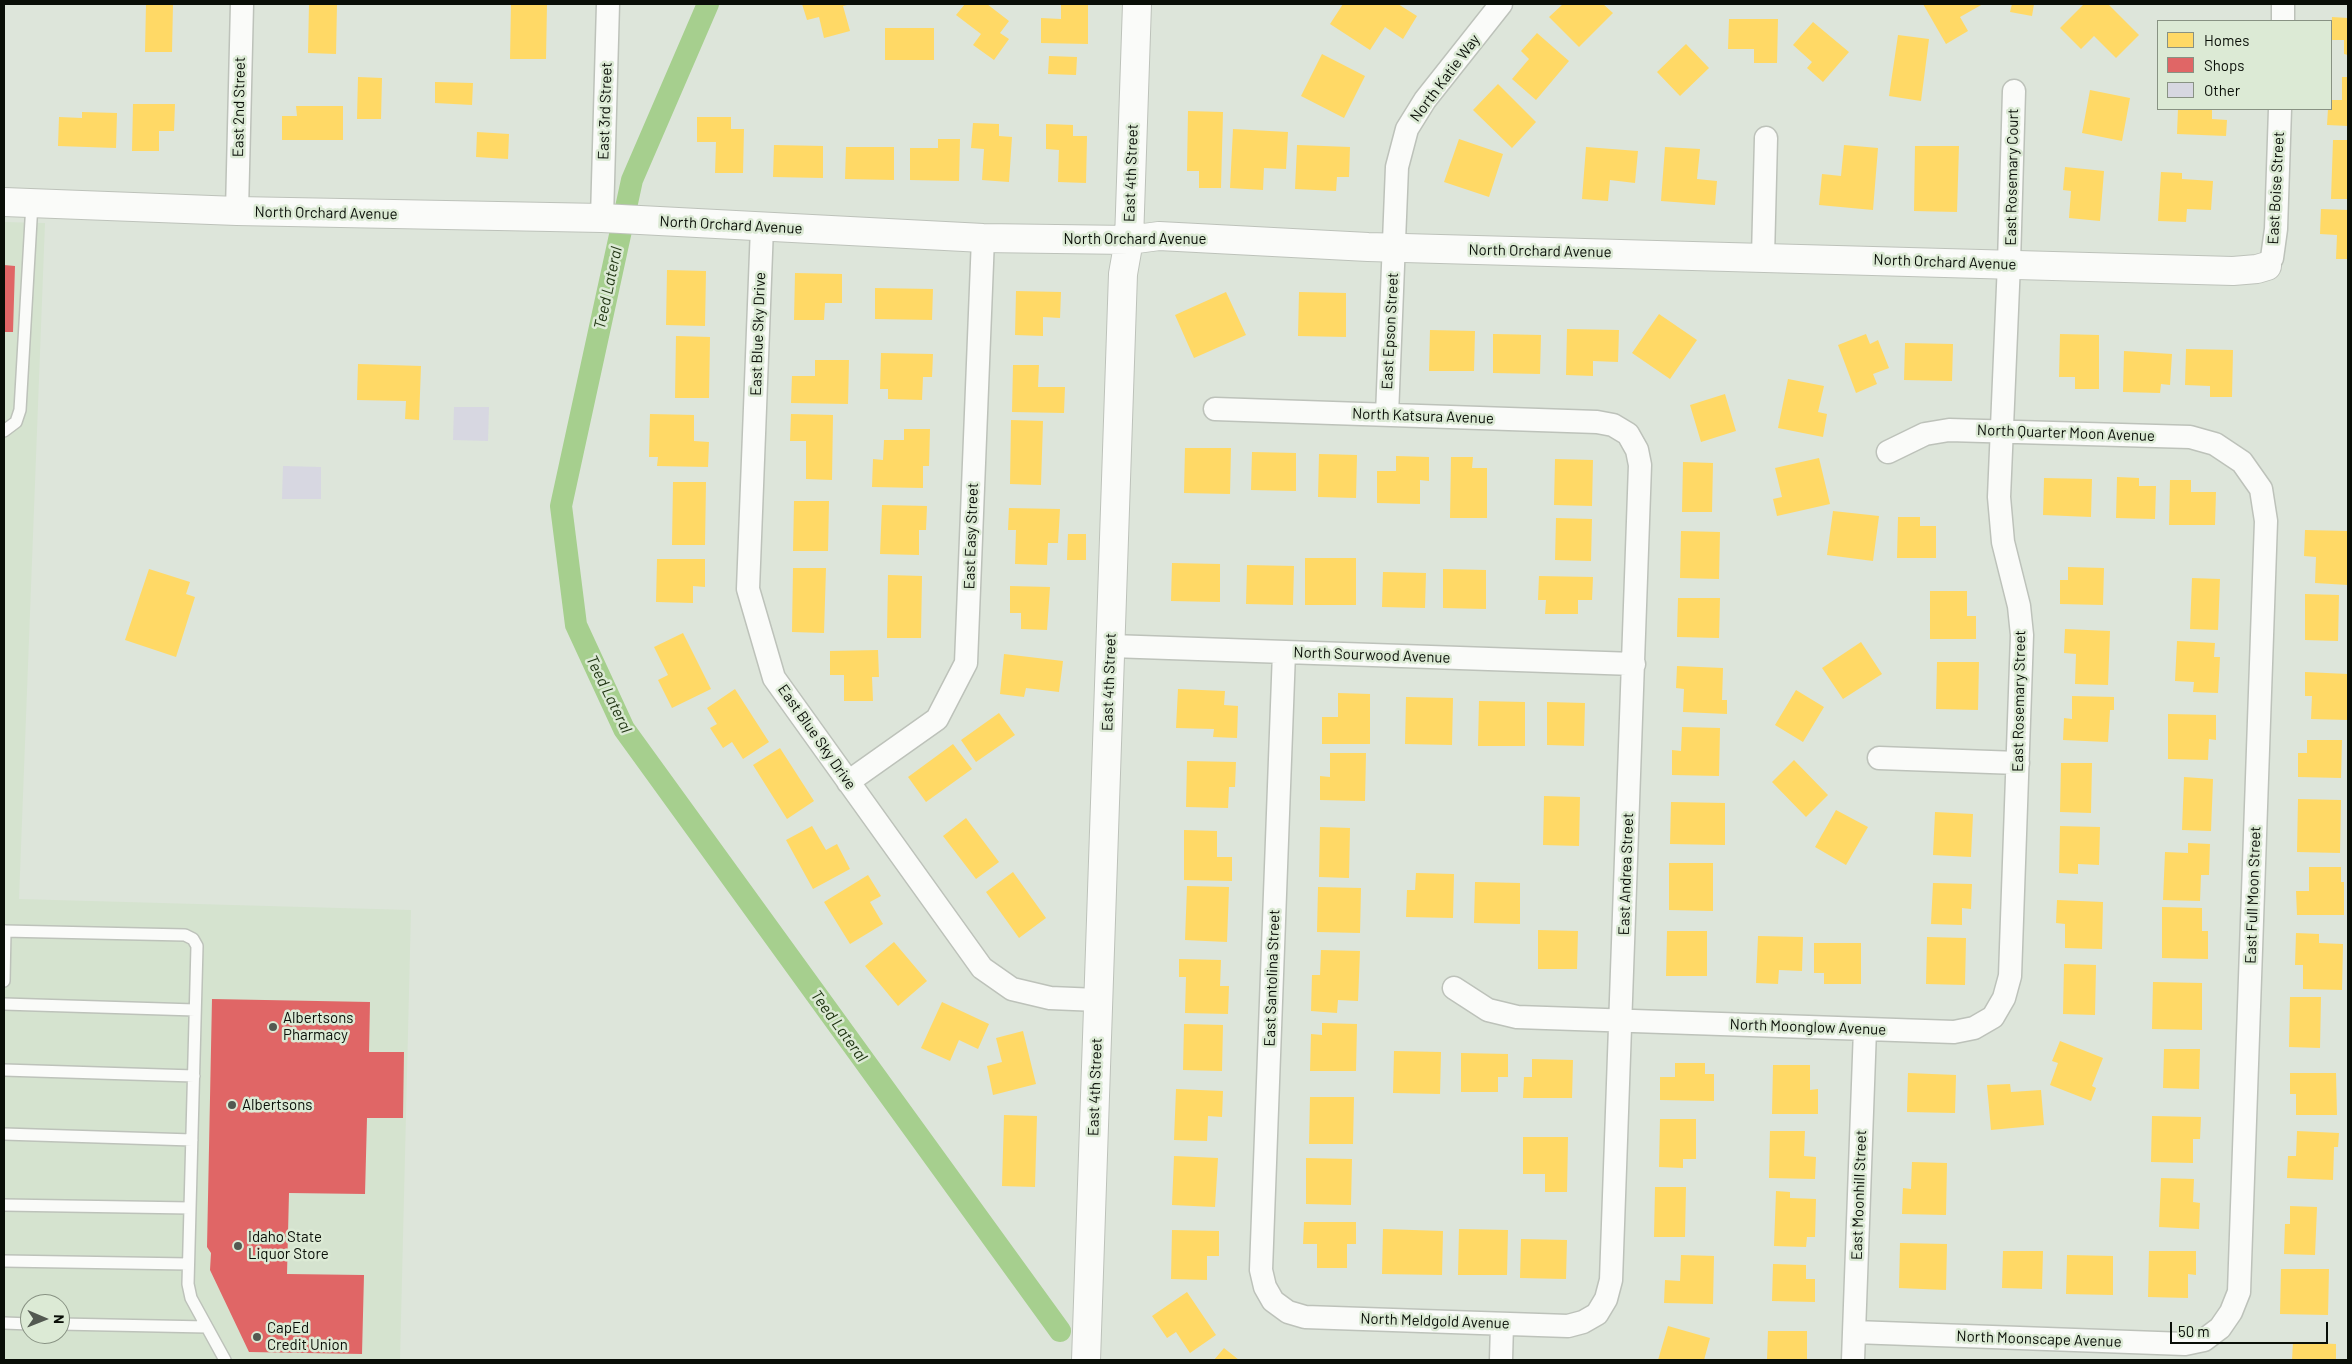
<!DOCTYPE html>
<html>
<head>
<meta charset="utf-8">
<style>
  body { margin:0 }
  #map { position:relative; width:2352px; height:1364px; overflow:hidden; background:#dde5da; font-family:Barlow,sans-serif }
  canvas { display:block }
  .frame { position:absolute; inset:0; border:5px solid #090e07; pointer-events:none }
  .legend { position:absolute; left:2157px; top:20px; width:175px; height:90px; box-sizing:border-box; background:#dcead5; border:1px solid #889283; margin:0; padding:6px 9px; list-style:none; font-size:15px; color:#090e07 }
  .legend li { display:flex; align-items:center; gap:10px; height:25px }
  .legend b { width:25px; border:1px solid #889283 }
  .north { position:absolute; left:20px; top:1294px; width:50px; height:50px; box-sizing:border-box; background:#dcead5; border:1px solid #889283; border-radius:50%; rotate:91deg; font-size:14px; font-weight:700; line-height:20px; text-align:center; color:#090e07 }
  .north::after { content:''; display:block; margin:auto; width:18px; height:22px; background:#535951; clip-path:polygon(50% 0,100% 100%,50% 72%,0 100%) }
  .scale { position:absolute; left:2170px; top:1322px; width:158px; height:22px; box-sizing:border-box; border:2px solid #090e07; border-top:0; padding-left:6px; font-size:15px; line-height:18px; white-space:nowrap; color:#090e07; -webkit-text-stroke:4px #dcead5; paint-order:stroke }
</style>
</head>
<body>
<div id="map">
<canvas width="2352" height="1364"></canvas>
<div class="frame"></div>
<ul class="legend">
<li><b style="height:14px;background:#ffd966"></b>Homes</li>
<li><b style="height:14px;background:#e06666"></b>Shops</li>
<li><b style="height:14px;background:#d7d7e1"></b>Other</li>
</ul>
<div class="north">N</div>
<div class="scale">50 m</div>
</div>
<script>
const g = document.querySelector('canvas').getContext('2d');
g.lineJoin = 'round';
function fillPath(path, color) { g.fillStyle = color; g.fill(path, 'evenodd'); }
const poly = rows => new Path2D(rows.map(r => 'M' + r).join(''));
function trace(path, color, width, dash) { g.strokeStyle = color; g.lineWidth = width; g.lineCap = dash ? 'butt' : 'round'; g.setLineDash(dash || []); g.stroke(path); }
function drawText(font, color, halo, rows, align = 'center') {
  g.font = font + ' Barlow,sans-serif'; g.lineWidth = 5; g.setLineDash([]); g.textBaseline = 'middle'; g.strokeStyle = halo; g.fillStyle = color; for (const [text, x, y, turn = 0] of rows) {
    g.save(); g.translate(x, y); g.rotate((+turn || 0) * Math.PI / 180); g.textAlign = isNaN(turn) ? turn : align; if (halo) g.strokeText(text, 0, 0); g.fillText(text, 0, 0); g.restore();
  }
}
fillPath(poly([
  [4,222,45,223,19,899,411,910,400,1360,4,1360],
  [30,1304,60,1304,60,1334,30,1334]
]), '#d5e3cf');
fillPath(poly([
  [146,4,173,4,172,52,145,52],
  [309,4,337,4,336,54,308,53],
  [511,4,547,4,546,59,510,59],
  [802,4,851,4,843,6,850,31,824,38,819,17,807,20],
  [965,4,987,4,1009,21,1000,33,1009,39,994,60,973,45,981,34,956,15],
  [1061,4,1088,4,1088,44,1041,43,1041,18,1061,19],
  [1343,4,1398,4,1417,16,1403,39,1385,27,1370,50,1330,24],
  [1563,4,1603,4,1613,13,1579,47,1549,17],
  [1923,4,1983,4,1960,17,1968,31,1946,44],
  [2012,4,2034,4,2032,16,2010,12],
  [2084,4,2108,4,2139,35,2116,58,2094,36,2081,49,2060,28],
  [2332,17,2348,18,2348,55,2344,54,2344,40,2331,40],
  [1729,19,1778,19,1777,63,1754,63,1754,49,1728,49],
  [1813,22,1849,52,1823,82,1807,68,1812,62,1793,45],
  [885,28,934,28,934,60,885,60],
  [1537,33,1569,61,1536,100,1512,79,1529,59,1521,51],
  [1898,35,1929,39,1921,101,1889,96],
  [1686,44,1709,68,1680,96,1657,72],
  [1322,54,1365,76,1344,118,1301,96],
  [1049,56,1077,57,1076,75,1048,74],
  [358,77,382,78,381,119,357,119],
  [2342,77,2348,77,2348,126,2327,125,2328,109,2331,109,2331,100,2342,100],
  [435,82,473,83,472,105,435,103],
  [1498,84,1536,122,1512,148,1473,110],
  [2090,90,2130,98,2122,141,2082,133],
  [133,104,175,104,174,131,159,131,159,151,132,151],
  [296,106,343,106,343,140,282,140,282,116,297,116],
  [2178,109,2212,109,2212,119,2227,120,2226,136,2177,134],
  [1188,111,1223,112,1221,188,1199,188,1199,171,1187,171],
  [82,112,117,113,116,148,58,146,59,117,82,118],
  [697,117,731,117,731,129,744,129,743,173,715,173,716,142,697,142],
  [973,123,999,124,999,136,1012,137,1009,182,982,180,984,149,971,148],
  [1046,124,1073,125,1073,136,1087,136,1086,183,1058,182,1059,150,1046,149],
  [1233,129,1288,132,1286,169,1264,168,1263,190,1230,188],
  [477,132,509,134,508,159,476,157],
  [938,139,960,139,959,181,910,180,910,148,938,148],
  [1459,139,1503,154,1489,197,1444,182],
  [2333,140,2348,140,2348,199,2331,199],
  [774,145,823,146,823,178,773,177],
  [1297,145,1350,147,1349,177,1337,177,1336,191,1295,189],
  [1844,145,1878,148,1873,210,1819,205,1822,174,1841,176],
  [1915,146,1959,146,1957,212,1914,211],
  [846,147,894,147,894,180,845,179],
  [1586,147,1638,151,1635,183,1610,180,1608,201,1582,199],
  [1665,147,1700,149,1697,179,1717,181,1715,205,1661,201],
  [2065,167,2104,171,2100,221,2069,218,2071,191,2063,190],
  [2161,172,2182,173,2182,179,2213,181,2211,210,2187,209,2186,222,2158,221],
  [2321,209,2348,210,2348,259,2336,259,2337,235,2320,234],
  [667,270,706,271,705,326,666,325],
  [795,273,842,274,842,303,825,303,824,320,794,320],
  [875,288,933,289,932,320,875,319],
  [1016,291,1061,292,1060,318,1043,317,1043,336,1015,335],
  [1226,292,1246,335,1194,358,1175,315],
  [1299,292,1346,293,1346,337,1298,336],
  [1659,314,1697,340,1670,379,1632,353],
  [1567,329,1619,330,1618,362,1593,361,1593,376,1566,375],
  [1430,330,1475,331,1474,371,1429,371],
  [1493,334,1541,335,1540,374,1493,373],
  [1866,334,1870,344,1878,340,1889,368,1873,374,1877,384,1856,393,1838,345],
  [2060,334,2099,335,2099,389,2075,389,2075,377,2059,377],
  [676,336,710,337,709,398,675,398],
  [1905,343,1953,344,1952,381,1904,380],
  [2186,349,2233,350,2232,397,2210,397,2210,386,2185,385],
  [2124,351,2172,354,2170,385,2161,384,2160,393,2123,392],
  [881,353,933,354,932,377,923,377,922,400,888,399,888,389,880,389],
  [815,360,849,360,848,404,791,403,792,376,815,376],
  [358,364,421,366,419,420,405,419,406,401,357,400],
  [1013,365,1039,365,1038,387,1065,387,1064,413,1012,412],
  [1788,379,1824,386,1818,412,1827,414,1823,437,1778,428],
  [1725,394,1736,431,1701,442,1690,405],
  [650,414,694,415,694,441,709,442,708,467,657,466,658,457,649,457],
  [791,414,833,415,832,480,806,479,806,441,790,441],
  [1011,420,1043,421,1041,485,1010,484],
  [904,429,930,429,929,466,923,466,923,488,872,487,873,459,883,460,884,440,904,440],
  [1185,448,1231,448,1230,494,1184,493],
  [1252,452,1296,453,1296,491,1251,490],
  [1319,454,1357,455,1356,498,1318,497],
  [1396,456,1429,457,1429,481,1420,480,1420,504,1377,503,1377,471,1396,471],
  [1451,457,1473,457,1472,468,1487,468,1487,518,1450,518],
  [1819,458,1830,504,1777,516,1773,499,1782,497,1775,468],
  [1555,459,1593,460,1592,506,1554,505],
  [1683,462,1713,463,1712,512,1682,512],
  [2117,477,2139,478,2139,486,2156,486,2155,519,2116,518],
  [2044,478,2092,479,2091,517,2043,515],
  [2170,480,2191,480,2191,492,2216,492,2215,525,2169,525],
  [673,482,706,482,705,545,672,545],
  [794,501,829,501,828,551,793,551],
  [882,505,927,506,926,530,919,530,919,555,880,554],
  [1009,508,1060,509,1058,543,1048,543,1047,565,1015,564,1016,530,1008,530],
  [1833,511,1879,516,1873,561,1827,555],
  [1898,517,1920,517,1920,526,1936,526,1936,558,1897,558],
  [1556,518,1592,519,1591,561,1555,560],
  [2305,530,2348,531,2348,585,2315,583,2316,557,2304,556],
  [1681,531,1720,532,1719,579,1680,578],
  [1068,534,1086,534,1086,560,1067,560],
  [1305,558,1356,558,1356,605,1305,605],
  [657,559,705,559,705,587,693,586,693,603,656,602],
  [1172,563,1220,564,1220,602,1171,601],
  [1247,565,1294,566,1293,605,1246,604],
  [2068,567,2104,568,2103,605,2060,604,2060,580,2068,580],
  [793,568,826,568,824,633,792,632],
  [149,569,190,582,186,594,195,597,176,657,125,640],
  [1443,569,1486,570,1486,609,1443,608],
  [1383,572,1426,573,1425,608,1382,607],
  [888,575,922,576,921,638,887,638],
  [1539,576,1593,577,1592,600,1578,600,1578,614,1545,614,1546,600,1538,600],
  [2192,578,2220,579,2218,630,2190,629],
  [1010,586,1050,587,1047,630,1021,629,1021,613,1010,613],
  [1930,591,1967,591,1967,616,1976,616,1976,639,1930,639],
  [2305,594,2339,595,2338,641,2305,640],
  [1678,598,1720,598,1719,638,1677,637],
  [2065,629,2110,631,2108,685,2075,684,2076,654,2064,653],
  [683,633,711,689,672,708,658,680,668,675,654,647],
  [2177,641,2215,643,2214,657,2220,657,2218,693,2193,692,2194,682,2175,681],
  [1861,642,1882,674,1843,699,1822,668],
  [878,650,879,677,872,677,873,701,844,701,844,675,830,675,830,651],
  [1004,654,1063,661,1059,692,1026,688,1024,697,1000,694],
  [1937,662,1979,662,1978,710,1936,709],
  [1677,666,1723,668,1722,700,1727,700,1727,714,1683,712,1684,689,1676,688],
  [2305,672,2348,674,2348,720,2311,719,2312,696,2305,696],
  [735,689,769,742,743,759,732,742,723,748,710,728,717,724,707,708],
  [1178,689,1225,691,1224,705,1238,706,1237,738,1213,737,1214,729,1176,728],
  [1796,690,1824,707,1803,742,1775,725],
  [1338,693,1370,694,1370,744,1322,744,1322,717,1338,717],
  [2072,696,2114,697,2114,710,2110,710,2108,742,2063,740,2064,718,2072,719],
  [1406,697,1453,698,1452,745,1405,744],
  [1479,701,1525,702,1525,746,1478,746],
  [1547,702,1585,703,1584,746,1547,745],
  [999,713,1015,735,976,762,961,740],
  [2168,714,2216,715,2216,740,2209,739,2208,760,2168,759],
  [1682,727,1720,728,1719,776,1672,775,1672,750,1681,751],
  [2307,740,2342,740,2341,778,2298,777,2298,753,2307,753],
  [953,744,972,769,926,802,908,777],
  [780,748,814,801,787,819,753,765],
  [1330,753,1366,753,1365,801,1320,800,1320,776,1330,777],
  [1794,760,1828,795,1806,817,1772,782],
  [1187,761,1236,762,1235,787,1229,787,1228,808,1186,807],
  [2061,763,2092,763,2091,813,2060,812],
  [2184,777,2213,779,2211,831,2182,830],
  [1544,796,1580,797,1579,846,1543,845],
  [2298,799,2341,800,2340,853,2297,852],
  [1671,802,1725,803,1725,845,1670,844],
  [1836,810,1868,827,1846,865,1815,847],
  [1935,812,1973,814,1971,857,1933,855],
  [966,818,999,862,976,879,943,836],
  [812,826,826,850,837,844,850,869,813,889,786,840],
  [2060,826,2100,827,2099,865,2078,864,2078,874,2059,873],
  [1320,827,1350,828,1349,878,1319,877],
  [1184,830,1217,831,1217,857,1232,857,1232,881,1184,880],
  [2188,843,2210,844,2209,875,2201,875,2200,901,2163,900,2165,852,2188,853],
  [1669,863,1713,863,1713,911,1669,910],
  [2309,867,2341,867,2341,882,2344,882,2344,915,2297,915,2296,891,2309,891],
  [1013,872,1046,918,1019,938,986,892],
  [1416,873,1454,874,1453,918,1406,917,1407,890,1415,890],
  [868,875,881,896,870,902,883,924,850,944,824,902],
  [1475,882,1520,883,1520,924,1474,923],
  [1933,883,1972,884,1971,909,1962,908,1962,925,1931,924],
  [1187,886,1229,887,1227,942,1185,940],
  [1318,887,1361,888,1360,933,1317,932],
  [2057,900,2103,902,2102,949,2065,948,2065,924,2056,923],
  [2162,907,2202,908,2202,931,2208,931,2208,959,2162,958],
  [1538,930,1578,931,1577,969,1538,969],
  [1667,931,1707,931,1707,976,1666,976],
  [2296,933,2319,934,2319,943,2343,944,2342,990,2303,989,2303,965,2295,965],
  [1758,936,1803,937,1802,971,1779,970,1778,984,1756,983],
  [1927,937,1966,938,1965,985,1926,984],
  [894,942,927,981,898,1006,865,966],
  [1814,943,1861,943,1861,984,1824,984,1824,973,1814,973],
  [1321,950,1360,951,1358,1001,1338,1000,1337,1013,1311,1011,1312,975,1320,975],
  [1179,959,1221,960,1220,986,1229,986,1228,1014,1185,1013,1186,977,1179,977],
  [2064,964,2096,965,2095,1015,2063,1014],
  [2153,982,2202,983,2202,1030,2152,1029],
  [2290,997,2321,997,2320,1048,2289,1047],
  [942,1002,989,1024,978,1049,959,1040,950,1061,921,1048],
  [1322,1023,1357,1024,1356,1071,1310,1071,1311,1034,1322,1035],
  [1184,1024,1223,1025,1222,1071,1183,1070],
  [1023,1031,1036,1084,993,1095,987,1066,1002,1062,996,1038],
  [2060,1041,2103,1058,2092,1086,2096,1088,2091,1101,2050,1085,2058,1063,2052,1061],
  [2164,1049,2200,1049,2199,1089,2163,1088],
  [1394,1051,1441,1052,1440,1094,1393,1093],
  [1461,1053,1508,1054,1508,1077,1498,1077,1498,1092,1461,1092],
  [1532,1059,1573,1060,1572,1098,1523,1098,1524,1077,1532,1077],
  [1675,1063,1705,1063,1705,1074,1714,1074,1714,1101,1660,1100,1660,1077,1675,1077],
  [1773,1065,1810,1065,1810,1090,1818,1089,1818,1114,1772,1114],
  [1908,1073,1956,1075,1955,1113,1907,1112],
  [2290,1073,2336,1073,2337,1115,2296,1115,2296,1094,2290,1094],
  [2010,1084,2011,1092,2041,1090,2044,1125,1991,1130,1987,1085],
  [1176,1089,1223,1091,1222,1117,1208,1116,1207,1141,1174,1140],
  [1310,1097,1354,1097,1353,1144,1309,1144],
  [1004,1115,1037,1116,1035,1187,1002,1186],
  [2152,1116,2201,1117,2200,1139,2193,1139,2193,1163,2151,1162],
  [1660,1119,1696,1119,1696,1159,1683,1159,1683,1168,1659,1167],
  [1770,1131,1805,1131,1804,1156,1816,1157,1815,1179,1769,1178],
  [2297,1131,2339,1133,2338,1147,2334,1147,2333,1180,2287,1178,2288,1156,2296,1156],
  [1523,1137,1568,1137,1567,1192,1545,1192,1545,1174,1523,1174],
  [1174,1156,1218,1158,1215,1207,1172,1205],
  [1306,1158,1352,1159,1351,1205,1306,1204],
  [1912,1162,1947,1163,1946,1215,1902,1214,1903,1188,1911,1189],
  [2161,1178,2194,1179,2193,1202,2200,1203,2199,1229,2159,1227],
  [1655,1187,1686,1187,1685,1237,1654,1237],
  [1776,1191,1790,1192,1790,1198,1816,1199,1815,1237,1807,1237,1806,1247,1774,1246],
  [2290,1206,2317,1207,2315,1255,2284,1254,2285,1224,2290,1224],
  [1304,1222,1356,1222,1356,1244,1347,1244,1347,1268,1317,1268,1317,1244,1303,1244],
  [1383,1229,1443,1231,1442,1275,1382,1274],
  [1459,1229,1508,1230,1507,1275,1458,1275],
  [1172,1230,1219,1231,1219,1256,1207,1256,1207,1280,1171,1279],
  [1521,1239,1567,1240,1566,1279,1520,1278],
  [1900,1243,1947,1244,1946,1290,1899,1288],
  [2003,1251,2043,1251,2042,1289,2002,1288],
  [2149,1251,2196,1251,2196,1275,2188,1274,2188,1298,2148,1297],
  [1681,1255,1714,1256,1713,1304,1664,1303,1665,1280,1680,1281],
  [2067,1255,2113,1256,2113,1295,2066,1294],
  [1773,1264,1806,1265,1806,1279,1815,1279,1815,1302,1772,1301],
  [2281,1269,2329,1269,2328,1315,2280,1314],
  [1187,1292,1216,1335,1190,1353,1176,1332,1167,1338,1152,1316],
  [1668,1326,1710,1338,1704,1360,1658,1360],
  [1768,1331,1807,1331,1807,1360,1767,1360],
  [2293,1342,2336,1344,2336,1360,2292,1360],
  [1224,1348,1239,1360,1214,1360]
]), '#ffd966');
fillPath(poly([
  [4,265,15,266,13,332,4,332],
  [212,999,370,1002,369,1052,404,1052,403,1118,367,1118,365,1194,289,1193,287,1274,364,1275,362,1354,249,1352,210,1270,211,1253,207,1247]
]), '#e06666');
trace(poly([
  [708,4,632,180,561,506,576,625,624,729,1060,1331]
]), '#a6cf8e', 22);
fillPath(poly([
  [454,407,489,407,488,441,453,440],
  [283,466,321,467,321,499,282,499]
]), '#d7d7e1');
const service = poly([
  [4,431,16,422,20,410,32,203],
  [4,931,185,935,193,939,197,946,190,1208,4,1205],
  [4,981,5,931],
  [4,1004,195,1010],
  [4,1070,194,1076],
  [4,1134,192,1140],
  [190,1208,188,1284,191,1298,225,1360],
  [4,1261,188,1264],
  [4,1323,30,1324],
  [60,1324,207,1327]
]);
const minor = poly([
  [2283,21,2283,4],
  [237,211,242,4],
  [602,218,608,4],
  [762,227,748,589,774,678,982,968,1012,989,1050,998,1098,1000],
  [1763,257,1766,138],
  [2267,266,2272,258,2276,229,2280,109],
  [1215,409,1597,422,1613,425,1628,434,1637,450,1640,465,1611,1280,1606,1299,1597,1314,1583,1322,1568,1326,1305,1317,1288,1312,1273,1301,1265,1287,1261,1270,1284,652],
  [1387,415,1397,167,1407,129,1425,100,1501,4],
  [1111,646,1634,664],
  [1879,758,2018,763],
  [848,782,937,719,966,663,983,238],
  [1454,988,1488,1010,1517,1017,1954,1032,1974,1028,1993,1017,2004,998,2010,976,2022,635,2019,606,2003,542,1999,497,2009,263,2014,91],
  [1854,1332,2185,1344,2204,1340,2220,1328,2231,1312,2239,1292,2266,521,2261,489,2242,462,2215,444,2190,437,1949,430,1925,434,1888,452],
  [1501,1360,1502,1324],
  [1853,1360,1865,1029]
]);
const tertiary = poly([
  [4,202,237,211,602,218,983,238,1129,240,1159,236,1368,247,2233,271,2257,269,2267,266],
  [1086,1360,1123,274,1129,240,1137,4]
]);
trace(service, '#bdc2ba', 14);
trace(minor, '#bdc2ba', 25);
trace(tertiary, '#bdc2ba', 30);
trace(service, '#fafbf9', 11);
trace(minor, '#fafbf9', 22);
trace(tertiary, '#fafbf9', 28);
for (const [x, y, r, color] of [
  [273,1027,5,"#535951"],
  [232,1105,5,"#535951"],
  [238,1246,5,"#535951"],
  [257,1337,5,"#535951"]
]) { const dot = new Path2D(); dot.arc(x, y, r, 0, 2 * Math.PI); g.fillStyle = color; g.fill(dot); trace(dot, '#dcead5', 2); }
drawText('15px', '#090e07', '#dcead5', [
  ["North Katie Way",1445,78,-53],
  ["East 2nd Street",239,107,-89],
  ["East 3rd Street",605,111,-88],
  ["East 4th Street",1131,173,-88],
  ["East Rosemary Court",2012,177,-89],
  ["East Boise Street",2276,188,-87],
  ["North Orchard Avenue",326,213,1],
  ["North Orchard Avenue",731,225,3],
  ["North Orchard Avenue",1135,239],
  ["North Orchard Avenue",1540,251,1],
  ["North Orchard Avenue",1945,262,2],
  ["East Epson Street",1390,331,-87],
  ["East Blue Sky Drive",758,334,-88],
  ["North Katsura Avenue",1423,416,2],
  ["North Quarter Moon Avenue",2066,433,2],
  ["East Easy Street",971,536,-88],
  ["North Sourwood Avenue",1372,655,2],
  ["East 4th Street",1109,682,-88],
  ["East Rosemary Street",2019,701,-89],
  ["East Blue Sky Drive",817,737,55],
  ["East Andrea Street",1626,874,-88],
  ["East Full Moon Street",2253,895,-88],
  ["East Santolina Street",1272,978,-88],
  ["North Moonglow Avenue",1808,1027,2],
  ["East 4th Street",1095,1087,-88],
  ["East Moonhill Street",1859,1195,-88],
  ["North Meldgold Avenue",1435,1321,2],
  ["North Moonscape Avenue",2039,1339,2]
]);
drawText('15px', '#090e07', '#dcead5', [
  ["Albertsons",283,1018],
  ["Pharmacy",283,1035],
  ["Albertsons",242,1105],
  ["Idaho State",248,1237],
  ["Liquor Store",248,1254],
  ["CapEd",267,1328],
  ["Credit Union",267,1345]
], 'left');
drawText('italic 16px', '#1d320f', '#dcead5', [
  ["Teed Lateral",608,288,-78],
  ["Teed Lateral",609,694,64],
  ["Teed Lateral",839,1026,54]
]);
</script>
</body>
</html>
